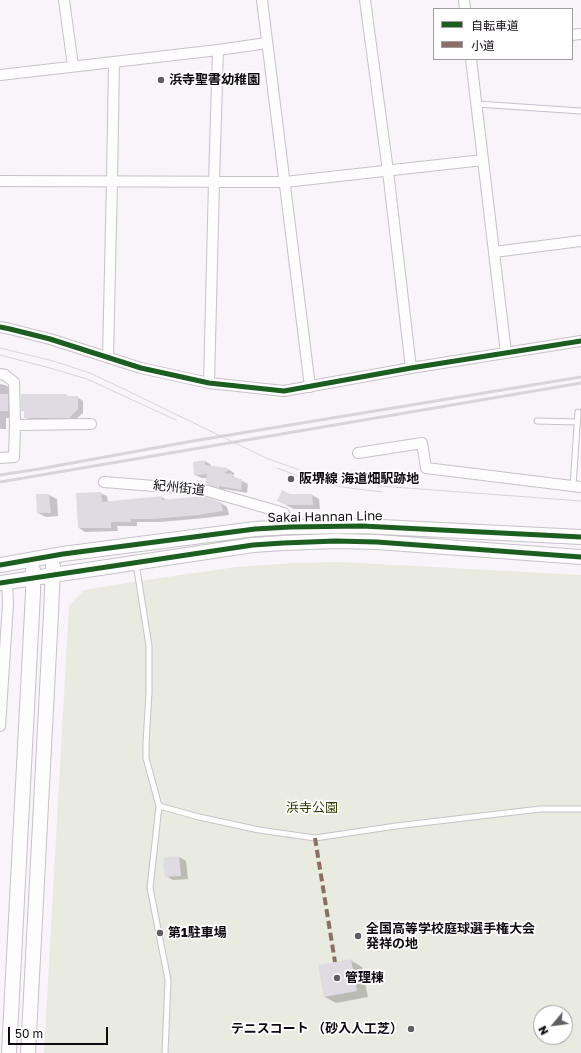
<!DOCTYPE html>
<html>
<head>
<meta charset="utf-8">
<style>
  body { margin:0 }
  #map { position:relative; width:581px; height:1053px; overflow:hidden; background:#f8f4fa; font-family:"Golos Text","Noto Sans JP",sans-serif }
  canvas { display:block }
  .legend { position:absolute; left:433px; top:8px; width:140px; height:52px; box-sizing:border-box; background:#fff; border:1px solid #9f9da0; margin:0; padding:5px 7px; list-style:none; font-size:12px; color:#100b12 }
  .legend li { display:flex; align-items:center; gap:8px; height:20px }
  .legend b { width:20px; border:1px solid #9f9da0 }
  .north { position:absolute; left:533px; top:1005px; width:40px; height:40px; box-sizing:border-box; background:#fff; border:1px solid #9f9da0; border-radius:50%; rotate:241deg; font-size:11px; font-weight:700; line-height:16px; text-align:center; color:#100b12 }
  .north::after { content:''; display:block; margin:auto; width:14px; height:18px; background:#615d63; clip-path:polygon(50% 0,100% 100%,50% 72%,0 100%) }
  .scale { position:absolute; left:8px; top:1027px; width:100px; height:18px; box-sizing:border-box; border:2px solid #100b12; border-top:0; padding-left:5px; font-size:12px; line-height:14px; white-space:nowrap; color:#100b12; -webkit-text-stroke:3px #fff; paint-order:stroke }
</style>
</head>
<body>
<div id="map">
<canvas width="581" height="1053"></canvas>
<ul class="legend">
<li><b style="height:5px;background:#1b5e20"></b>自転車道</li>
<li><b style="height:5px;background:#8d6e63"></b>小道</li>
</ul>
<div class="north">N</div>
<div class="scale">50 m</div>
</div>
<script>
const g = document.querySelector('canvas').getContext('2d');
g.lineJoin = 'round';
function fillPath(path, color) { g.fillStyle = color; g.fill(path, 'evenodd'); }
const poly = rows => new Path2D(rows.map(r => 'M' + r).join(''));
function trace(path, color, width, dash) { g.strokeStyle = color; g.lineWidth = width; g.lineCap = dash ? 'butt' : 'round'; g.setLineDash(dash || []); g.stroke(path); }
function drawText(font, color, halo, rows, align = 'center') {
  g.font = font + ' "Golos Text","Noto Sans JP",sans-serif'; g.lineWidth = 3.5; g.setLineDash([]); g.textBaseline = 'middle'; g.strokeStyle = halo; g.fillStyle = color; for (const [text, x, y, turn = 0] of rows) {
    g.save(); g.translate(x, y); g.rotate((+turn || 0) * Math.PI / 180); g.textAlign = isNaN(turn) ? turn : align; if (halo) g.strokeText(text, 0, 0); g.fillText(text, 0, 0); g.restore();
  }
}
fillPath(poly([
  [340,562,581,575,581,1053,44,1053,69,606,84,590,139,581,236,567,295,563],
  [541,1013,565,1013,565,1037,541,1037]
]), '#e9ebe0');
fillPath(poly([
  [0,384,5,385,13,389,11,418,6,418,6,429,0,429],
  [66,395,70,397,77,397,83,401,83,413,75,420,31,421,25,417,25,412,22,410],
  [205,461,211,465,211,466,228,469,234,473,234,475,231,475,248,484,247,493,224,489,225,490,213,487,206,483,207,478,202,478,195,475],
  [100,493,107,496,108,502,162,497,168,501,221,503,227,507,229,515,205,518,160,522,137,522,137,526,117,526,118,531,85,532,79,528],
  [37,495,49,495,57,499,58,516,46,517,38,513],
  [290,495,312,495,319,499,320,509,294,509,286,505],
  [179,857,186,861,188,879,173,880,166,876],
  [350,960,362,967,368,997,336,1003,325,997]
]), '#0003');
fillPath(poly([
  [0,394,8,394,8,411,0,411],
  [21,394,67,394,67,396,78,396,78,409,69,418,24,418,24,411,21,411],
  [205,460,205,465,228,468,228,471,225,472,225,473,232,474,232,477,242,479,241,490,219,486,219,488,205,484,207,474,194,475,193,462],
  [282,490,290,494,312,494,313,505,286,505,277,501],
  [101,492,102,502,162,496,162,500,203,496,221,502,223,511,198,515,153,519,131,519,131,522,111,522,111,528,78,528,76,493],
  [36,494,49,494,51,513,37,513],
  [179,856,181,876,165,877,163,863,164,863,164,857],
  [351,959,357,991,324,997,318,965]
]), '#e0dbe3');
const lane = poly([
  [477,104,581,111],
  [537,421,577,422],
  [573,486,578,412],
  [136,564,138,576,149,646,149,692,146,743,146,758,159,806,150,888,168,980,165,1053],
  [159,806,199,817,259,830,315,838,396,826,540,809,581,809]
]);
const street = poly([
  [64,0,73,66],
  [262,0,310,387],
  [365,0,388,171,411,368],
  [464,0,465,9],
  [572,35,581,34],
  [471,59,506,353],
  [0,75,218,50,267,43],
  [0,181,285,182,483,160],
  [494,252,581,241],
  [0,327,10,329,50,339,141,368,209,383,284,391,411,368,581,341],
  [108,357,112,181,114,62],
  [0,374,5,375,14,382,15,425],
  [209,383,214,182,218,50],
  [358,453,422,443,426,468,581,487],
  [0,458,14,457,15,425,91,424],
  [104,482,204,490,284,513,290,527],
  [0,726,8,604,7,582]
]);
const secondary = poly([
  [0,565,63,554,255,529,290,527,362,526,581,537],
  [0,583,253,545,283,543,336,541,377,542,581,557],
  [9,1053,33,593,33,570],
  [28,1053,51,613,53,566]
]);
trace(lane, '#c6c2c8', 7);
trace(street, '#c6c2c8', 12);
trace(secondary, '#c6c2c8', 16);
trace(lane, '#fefdfe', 5);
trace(street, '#fefdfe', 10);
trace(secondary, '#fefdfe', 14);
trace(poly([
  [0,348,53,361,90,373,130,392,266,458,305,472,343,481,380,486,581,501],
  [0,355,50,368,87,379,176,420],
  [277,468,303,478,342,487,382,492]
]), '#d7d5d8', 1);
trace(poly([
  [0,475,39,469,193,441,581,377],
  [0,482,581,383]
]), '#d7d5d8', 3);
trace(poly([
  [315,838,335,962]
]), '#8d6e63', 4, [8, 4]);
trace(poly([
  [0,327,10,329,50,339,141,368,209,383,284,391,411,368,581,341],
  [0,565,63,554,255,529,290,527,362,526,581,537],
  [0,583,253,545,283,543,336,541,377,542,581,557]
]), '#1b5e20', 5);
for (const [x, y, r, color] of [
  [161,80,4,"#615d63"],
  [291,479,4,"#615d63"],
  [160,933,4,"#615d63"],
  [358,936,4,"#615d63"],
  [337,978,4,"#615d63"],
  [411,1029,4,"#615d63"]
]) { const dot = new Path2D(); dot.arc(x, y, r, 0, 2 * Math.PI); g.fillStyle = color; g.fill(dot); trace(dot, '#fff', 1.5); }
drawText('bold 13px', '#100b12', '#fff', [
  ["浜寺聖書幼稚園",169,80],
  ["阪堺線 海道畑駅跡地",299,479],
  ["全国高等学校庭球選手権大会",366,929],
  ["発祥の地",366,944],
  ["第1駐車場",168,933],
  ["管理棟",345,978],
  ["テニスコート （砂入人工芝）",403,1029,"right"]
], 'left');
drawText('13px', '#100b12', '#fff', [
  ["紀州街道",179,488,6],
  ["Sakai Hannan Line",325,517,-1]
]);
drawText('13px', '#323d00', '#fff', [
  ["浜寺公園",312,808]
]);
</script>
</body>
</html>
